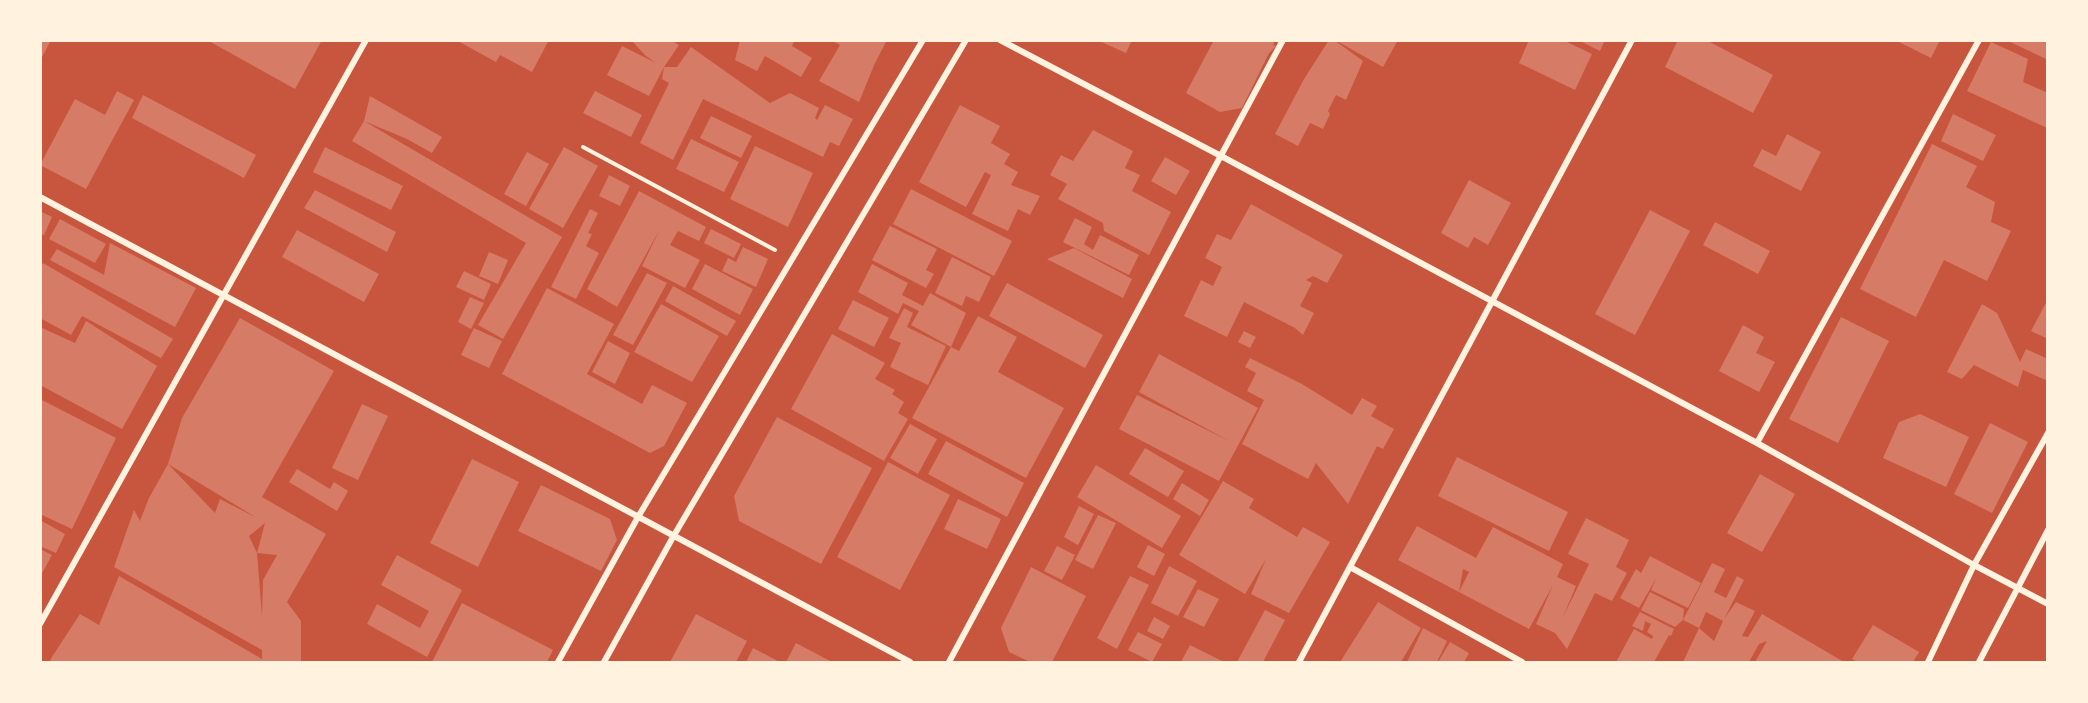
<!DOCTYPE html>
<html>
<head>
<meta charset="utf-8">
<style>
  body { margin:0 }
  #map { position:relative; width:2088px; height:703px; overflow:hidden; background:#c8553d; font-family:Arial,sans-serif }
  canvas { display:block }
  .frame { position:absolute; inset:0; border:42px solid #fff3e0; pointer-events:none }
</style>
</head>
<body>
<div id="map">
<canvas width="2088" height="703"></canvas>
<div class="frame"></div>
</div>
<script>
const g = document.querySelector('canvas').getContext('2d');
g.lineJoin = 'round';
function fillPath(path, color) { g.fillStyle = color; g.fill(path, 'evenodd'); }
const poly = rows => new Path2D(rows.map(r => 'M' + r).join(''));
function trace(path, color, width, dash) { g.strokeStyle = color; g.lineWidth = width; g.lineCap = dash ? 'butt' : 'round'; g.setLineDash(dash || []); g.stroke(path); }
fillPath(poly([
  [40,40,51,40,40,61],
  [207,40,322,40,295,89],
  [456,40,549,40,532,72,500,55,496,62],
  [631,40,671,40,679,45,664,67,677,67,691,47,770,103,790,93,819,108,815,118,817,120,825,105,853,119,839,146,830,142,823,157,703,99,673,160,640,143,669,83,662,79,664,67,649,96,607,75,622,46,656,63,646,56],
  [740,40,795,40,792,46,812,58,801,77,765,56,757,71,735,60],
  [831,40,887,40,875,63,859,102,819,81,840,45],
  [1097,40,1132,40,1126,53],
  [1214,40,1275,40,1273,45,1276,46,1269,53,1242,108,1220,112,1186,93],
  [1329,40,1334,40,1363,61,1346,100,1336,95,1328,111,1330,114,1323,129,1310,123,1298,146,1275,134,1304,79],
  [1335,40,1398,40,1383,67],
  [1529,40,1563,40,1592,54,1575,90,1519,63],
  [1578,40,1605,40,1600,51],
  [1678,40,1706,40,1773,75,1753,113,1665,67],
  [1895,40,1940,40,1931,58],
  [2006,40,2048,40,2048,56,2046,59],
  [1991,42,2028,59,2023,82,2048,93,2047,128,1967,91],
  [117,91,134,100,86,189,40,165,75,99,105,115],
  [595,91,642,115,631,137,583,113],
  [143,95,256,155,244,178,132,118],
  [370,96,442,137,432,153,407,139,364,121],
  [960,105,1000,126,991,143,1010,154,1004,164,1018,172,1011,185,1040,196,1030,215,1018,209,1008,231,972,214,991,175,985,172,966,207,919,182],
  [1953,114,1996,135,1983,161,1941,141],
  [711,116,752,136,741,158,700,138],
  [364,121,562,237,503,339,478,325,526,243,352,141],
  [1093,130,1133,151,1125,168,1140,175,1132,191,1171,212,1149,255,1104,231,1103,223,1058,199,1067,184,1050,175,1061,155,1073,161],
  [1787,134,1821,152,1801,191,1753,166,1762,149,1776,156],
  [691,139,739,162,724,192,676,169],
  [1932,144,1977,166,1966,187,1995,202,1991,222,2011,231,1987,281,1944,260,1916,317,1860,289],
  [755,146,813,173,788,227,730,199],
  [325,147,403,186,391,210,313,172],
  [564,147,598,166,563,228,529,209],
  [527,152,549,164,526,206,504,194],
  [1165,157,1190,171,1176,195,1151,181],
  [609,175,630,186,620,206,599,196],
  [1469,180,1511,203,1488,245,1474,237,1468,248,1441,233],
  [911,189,1012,241,994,276,893,224],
  [315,190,396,232,387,252,304,208],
  [639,191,706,227,699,241,678,231,670,245,700,260,685,288,642,266,660,229,617,307,587,289],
  [1251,204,1343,255,1327,283,1313,276,1306,280,1312,283,1300,306,1314,313,1303,335,1295,328,1244,302,1227,337,1184,316,1201,280,1213,286,1222,267,1205,258,1217,234,1231,240],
  [590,209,598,213,588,233,592,234,586,246,599,253,576,299,551,287],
  [1650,210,1690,231,1635,335,1595,314],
  [40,211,52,217,44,235,40,234],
  [1075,218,1092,227,1084,244,1093,250,1100,235,1139,255,1129,275,1063,242],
  [60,219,106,244,95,263,49,239],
  [1715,222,1770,251,1758,274,1703,245],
  [890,226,937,249,926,270,934,274,926,288,872,260],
  [711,229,741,244,734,258,704,243],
  [297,230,379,274,364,302,282,257],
  [110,243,196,288,175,327,50,260,57,249,104,275],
  [743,247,768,259,756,287,722,271,728,258,736,262],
  [1074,248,1132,279,1123,298,1047,259],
  [489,252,508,260,498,284,479,276],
  [952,257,991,277,979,302,966,296,962,306,935,293],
  [43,263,173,339,161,358,82,316,71,335,40,318,40,268],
  [705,264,753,289,740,315,692,289],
  [872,264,908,283,902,295,923,306,930,293,966,313,951,347,911,325,919,311,903,303,898,314,858,292],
  [464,271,491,284,484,300,456,287],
  [647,273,667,283,633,345,613,335],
  [1007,283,1103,335,1085,368,989,316],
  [673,286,736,321,727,336,665,301],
  [547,288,614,324,587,374,642,404,652,385,687,403,664,446,650,453,502,374],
  [470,297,484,303,471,329,458,322],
  [2048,299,2048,339,2031,331],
  [853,300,889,318,874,347,838,329],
  [661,304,719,336,692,382,634,352],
  [1982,304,1997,313,2020,362,2026,349,2048,359,2048,381,2023,370,2018,387,1974,365,1962,379,1947,372],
  [904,308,913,313,907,327,946,346,928,385,890,367,901,343,889,338],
  [978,316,1017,337,998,372,1064,408,1026,478,912,418,951,347,959,351],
  [1841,317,1889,341,1838,443,1789,419],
  [240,318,334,371,262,497,326,534,287,602,301,621,301,662,54,662,50,660,80,614,99,625,119,576,262,659,262,650,114,567,134,510,140,521,149,498,168,464,215,513,220,499,257,518,168,464,182,418],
  [265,523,257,553,277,555,263,580,262,616,257,553,249,536],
  [86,321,157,366,122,429,40,385,40,327,75,343],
  [1743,325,1764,337,1756,353,1775,362,1759,392,1719,371],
  [474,328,502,341,489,368,461,355],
  [1244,331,1256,337,1250,348,1238,342],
  [832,334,885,363,875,379,895,390,892,394,904,402,898,413,908,419,884,461,791,409],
  [608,341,630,353,615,384,592,372],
  [1159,354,1258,408,1219,481,1119,429,1137,395,1231,442,1139,392],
  [1250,358,1302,384,1352,415,1362,398,1377,406,1371,416,1394,429,1383,449,1377,446,1348,504,1316,463,1308,479,1242,444,1264,400,1247,391,1256,373,1245,367],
  [40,399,116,438,72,529,40,514],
  [362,404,388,416,358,480,332,468],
  [1920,414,1969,437,1946,487,1883,458,1899,422],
  [777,417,872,468,821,564,739,521,734,496],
  [1990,423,2028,442,1992,513,1954,494],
  [910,424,937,439,918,474,890,458],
  [946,441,1024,483,1007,517,928,474],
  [1145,448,1184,471,1168,497,1129,474],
  [1457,457,1568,512,1549,551,1438,496],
  [472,459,519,482,478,567,430,543],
  [888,462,950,495,900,590,837,557],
  [1096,465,1181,516,1162,548,1077,497],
  [297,469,330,489,334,482,348,491,337,511,289,482],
  [1760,474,1795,494,1762,552,1727,533],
  [1223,481,1254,499,1249,508,1297,537,1303,527,1330,542,1289,613,1251,594,1266,559,1245,594,1179,555],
  [1182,483,1209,500,1200,516,1173,499],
  [541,485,610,519,617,540,601,571,518,531],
  [958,499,1001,519,987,549,944,529],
  [1079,506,1094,514,1078,545,1064,537],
  [1098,515,1116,523,1093,569,1075,560],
  [1586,518,1629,540,1616,567,1627,573,1612,601,1595,593,1567,649,1555,633,1536,624,1553,585,1529,629,1459,592,1469,572,1463,569,1459,592,1398,560,1417,526,1476,558,1493,527,1563,564,1557,577,1576,586,1562,619,1589,564,1568,554],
  [40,520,65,534,56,553,40,546],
  [1148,545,1165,554,1154,576,1137,567],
  [1057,546,1075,555,1062,580,1044,571],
  [40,549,52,555,40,577],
  [397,555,462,590,427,657,367,624,377,604,420,628,429,611,381,585],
  [1650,556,1701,583,1688,608,1651,590,1657,577,1639,608,1620,598,1636,569,1641,573],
  [1712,563,1725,569,1714,592,1726,598,1737,576,1744,580,1724,619,1736,602,1755,611,1742,636,1748,637,1762,614,1844,662,1755,662,1767,641,1759,644,1749,662,1683,662,1699,628,1683,620],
  [1706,612,1723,621,1714,641,1699,628],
  [1169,566,1197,581,1178,616,1151,603],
  [1031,567,1086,596,1052,662,1030,662,1009,652,1001,628],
  [1130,576,1149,585,1117,649,1097,638],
  [1198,589,1219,599,1204,627,1183,617],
  [1650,592,1684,609,1683,620,1675,627,1641,610],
  [1378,602,1421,628,1401,662,1340,662],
  [462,603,553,650,547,662,432,662],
  [1265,610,1285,620,1263,662,1237,662],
  [1640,612,1674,629,1671,636,1669,635,1654,662,1616,662,1634,629,1652,639,1653,636,1647,632,1651,624,1645,621,1643,631,1632,626],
  [696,614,747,641,736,662,670,662],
  [1154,617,1170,626,1163,639,1147,631],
  [1873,625,1919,652,1913,662,1858,662,1852,659],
  [1423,628,1447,641,1437,662,1407,662],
  [1138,632,1162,644,1152,662,1128,650],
  [1450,642,1469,653,1464,662,1438,662],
  [796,643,832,662,786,662],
  [1190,645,1224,662,1181,662],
  [753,648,780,662,746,662]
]), '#d67c66');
trace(poly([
  [583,147,775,250]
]), '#fff3e0', 4);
trace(poly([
  [1000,40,1221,156,1757,443,1974,565,2048,604],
  [40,197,910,662],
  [1757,443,1979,40],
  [1350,567,1522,662],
  [40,624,366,40],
  [558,662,638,517,923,40],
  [604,662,673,537,966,40],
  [949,662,1283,40],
  [1299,662,1632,40],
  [1928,662,1974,565,2048,433],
  [1979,662,2048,530]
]), '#fff3e0', 6);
</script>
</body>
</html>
